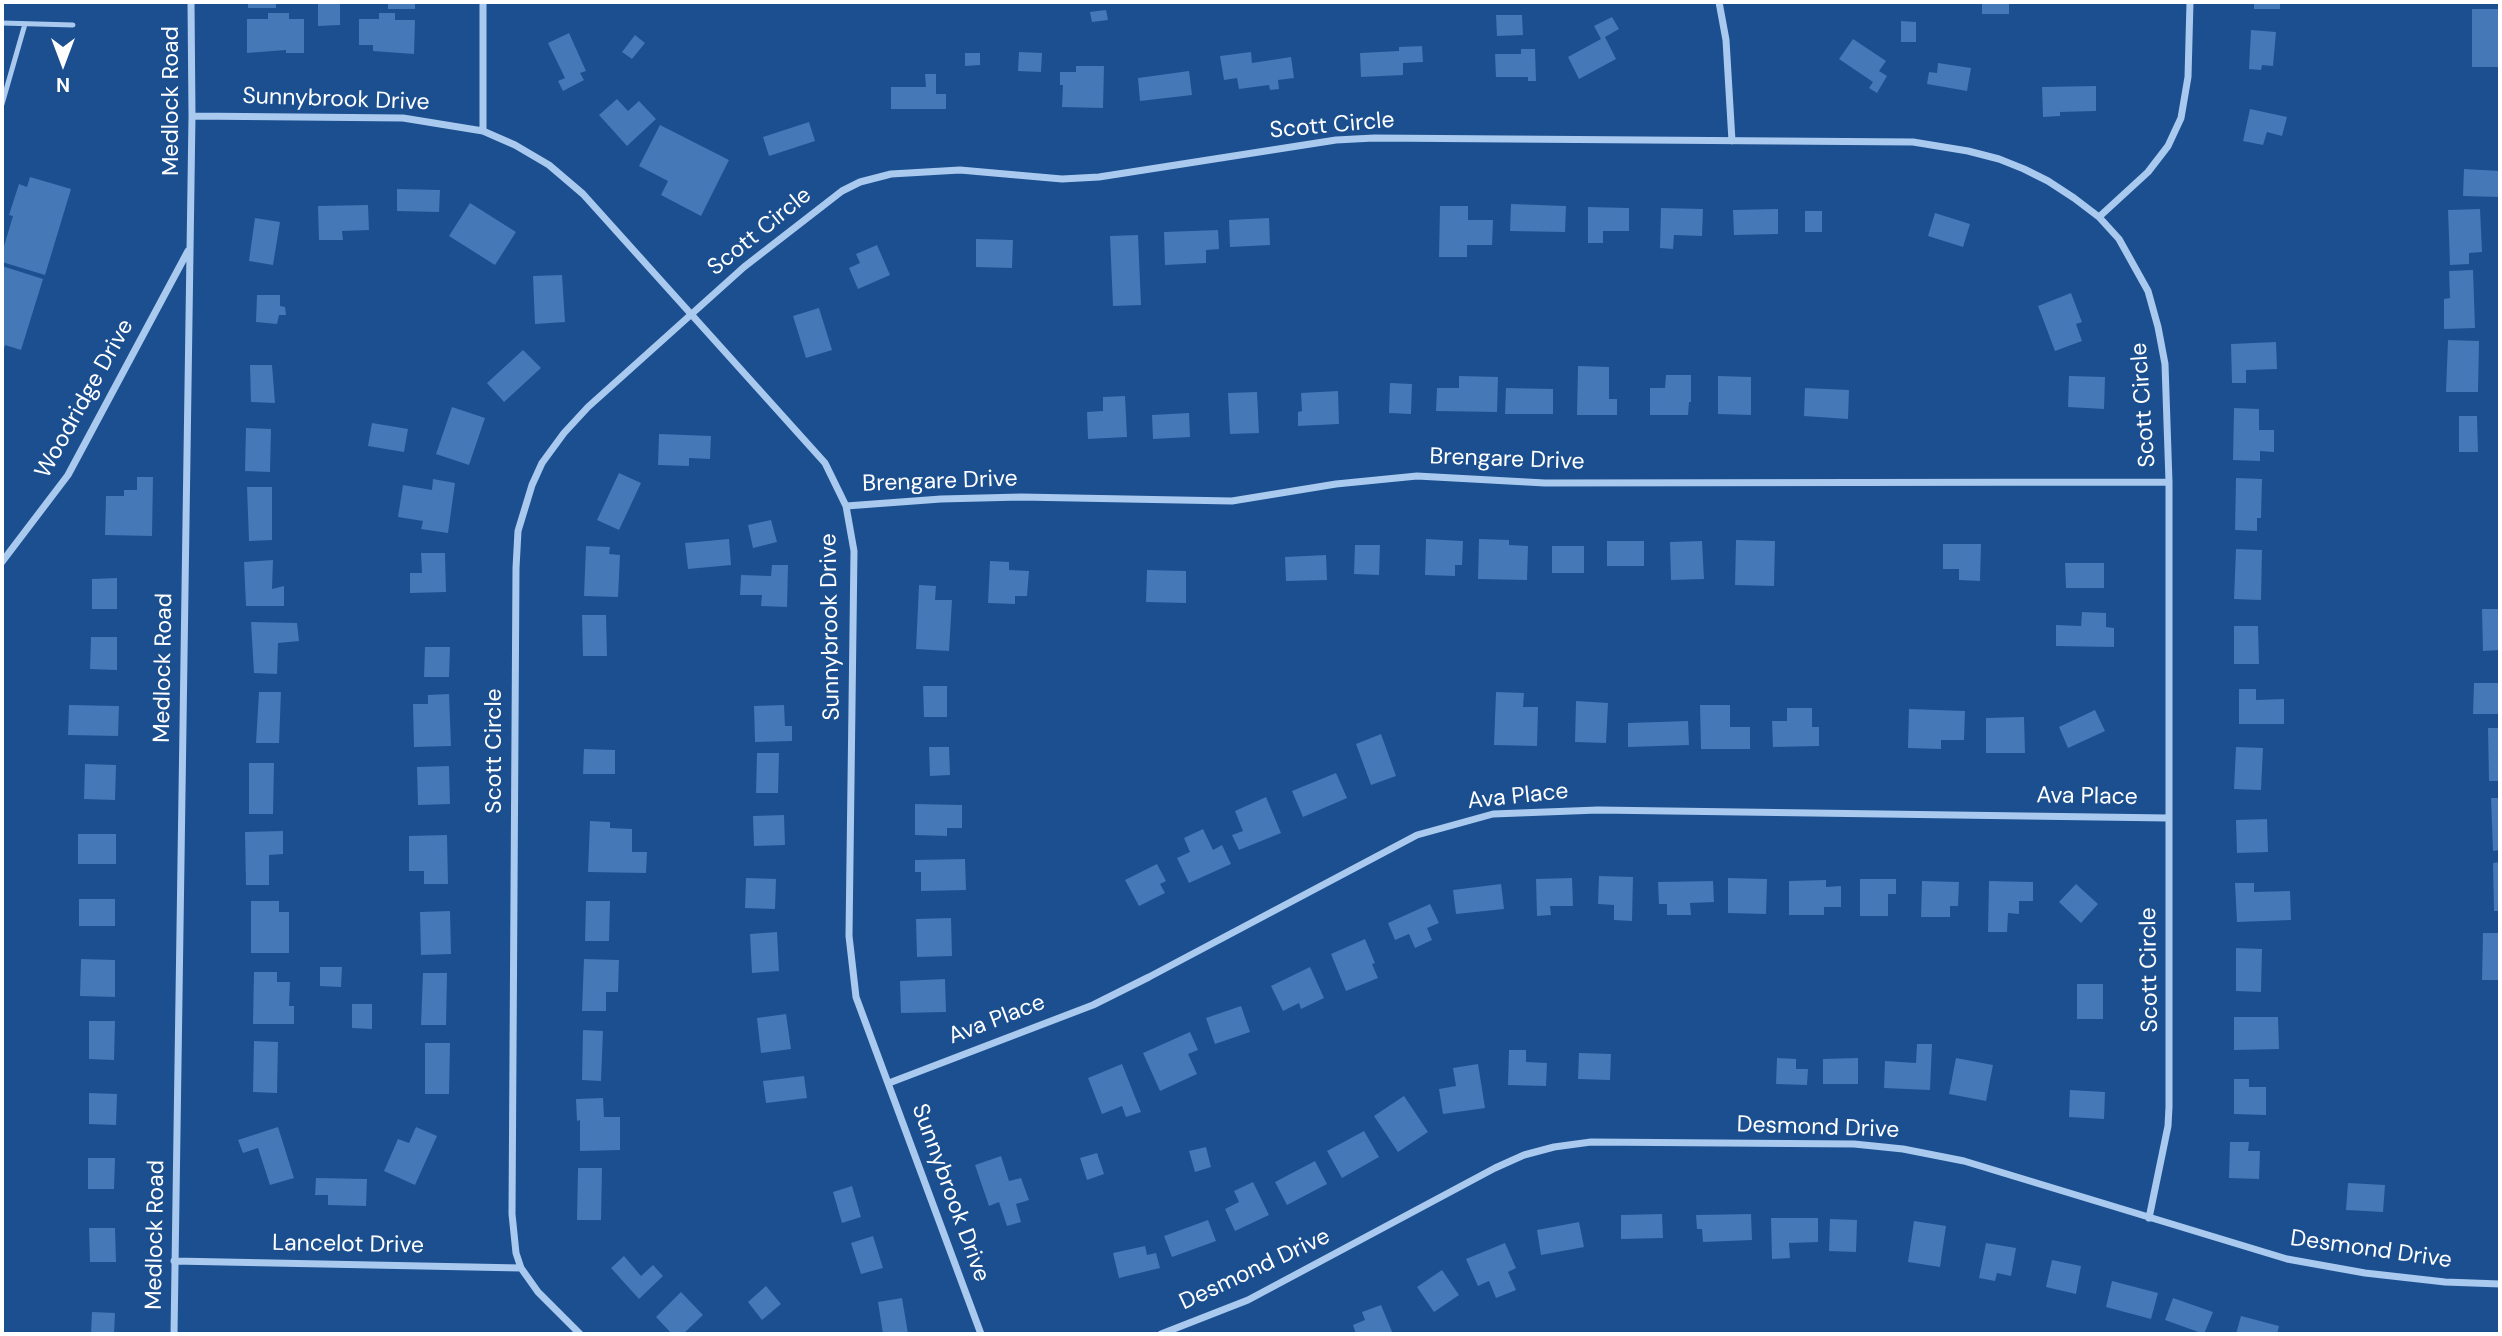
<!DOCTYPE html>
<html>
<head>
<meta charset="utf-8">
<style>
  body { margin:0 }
  #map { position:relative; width:2502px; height:1336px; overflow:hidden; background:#1b4f8f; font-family:"DM Sans",sans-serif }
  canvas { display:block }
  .frame { position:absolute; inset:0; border:4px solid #fff; pointer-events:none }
  .north { position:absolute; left:28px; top:28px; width:70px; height:70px; -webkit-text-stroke:5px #1b4f8f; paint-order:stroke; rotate:180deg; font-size:19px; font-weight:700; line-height:28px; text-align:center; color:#fff }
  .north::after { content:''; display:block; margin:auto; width:24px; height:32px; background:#fff; clip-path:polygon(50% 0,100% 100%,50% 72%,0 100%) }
</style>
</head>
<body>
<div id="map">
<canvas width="2502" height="1336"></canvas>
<div class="frame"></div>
<div class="north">N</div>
</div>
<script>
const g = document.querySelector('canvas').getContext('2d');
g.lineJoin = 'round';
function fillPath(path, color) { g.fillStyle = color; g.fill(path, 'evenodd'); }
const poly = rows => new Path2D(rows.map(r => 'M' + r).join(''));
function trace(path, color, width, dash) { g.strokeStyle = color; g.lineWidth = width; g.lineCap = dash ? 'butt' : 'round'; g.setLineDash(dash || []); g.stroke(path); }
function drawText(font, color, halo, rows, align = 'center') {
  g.font = font + ' "DM Sans",sans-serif'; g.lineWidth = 5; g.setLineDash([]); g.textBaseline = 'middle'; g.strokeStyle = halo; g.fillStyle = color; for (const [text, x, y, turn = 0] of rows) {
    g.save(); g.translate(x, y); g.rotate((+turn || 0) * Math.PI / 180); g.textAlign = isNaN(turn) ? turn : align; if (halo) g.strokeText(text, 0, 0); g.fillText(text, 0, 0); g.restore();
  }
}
fillPath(poly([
  [248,2,276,2,276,8,248,8],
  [318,2,340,2,340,25,318,26],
  [388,2,415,2,415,9,388,9],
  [1982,2,2009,2,2009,14,1982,14],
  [2254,2,2280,2,2280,9,2254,9],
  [2472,9,2500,9,2500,67,2472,67],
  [1106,10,1108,20,1092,22,1090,12],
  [268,13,289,13,289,19,304,19,304,53,286,53,286,50,247,53,247,19,268,19],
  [379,13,395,13,395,20,415,20,414,54,373,51,373,45,359,45,359,19,379,19],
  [1496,15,1522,15,1523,35,1497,36],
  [1612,17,1619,29,1605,37,1616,59,1579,79,1568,57,1601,39,1594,26],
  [1901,21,1916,22,1916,42,1901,42],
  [2251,30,2276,32,2273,66,2262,65,2261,70,2249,69],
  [569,33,586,71,580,73,584,80,563,91,558,81,565,78,548,43],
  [635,35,645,43,632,59,622,52],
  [1853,39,1886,61,1879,71,1887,76,1877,93,1869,88,1873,82,1839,59],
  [1422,46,1423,62,1403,63,1403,75,1361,77,1360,53,1399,51,1399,47],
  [1521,49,1535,49,1536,81,1528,81,1528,77,1496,77,1495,54,1521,54],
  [1019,52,1042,53,1041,72,1018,71],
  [1251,52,1252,63,1291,57,1294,78,1278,80,1279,89,1270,90,1269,85,1239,89,1237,78,1224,80,1220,56],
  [965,53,980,53,980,65,965,66],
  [1938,63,1971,68,1967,91,1927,84,1929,72,1937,73],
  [1076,66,1104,66,1103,108,1062,107,1063,85,1060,85,1060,72,1076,72],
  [1189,71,1192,95,1140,101,1138,78],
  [925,74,936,74,936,94,946,94,946,109,891,109,891,87,926,87],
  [2096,86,2096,111,2060,112,2060,116,2043,117,2042,87],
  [617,99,628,111,639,101,656,119,627,146,599,115],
  [2250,109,2287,117,2282,136,2267,132,2263,145,2243,141],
  [809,122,815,141,769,156,763,137],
  [660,125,729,160,701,216,661,195,668,181,639,166],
  [2464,169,2500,171,2500,197,2463,196],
  [30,177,71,189,45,275,2,262,2,253,13,216,9,215,19,184,27,187],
  [397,189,440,190,439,212,397,211],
  [470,203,516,232,495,265,449,236],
  [1511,204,1566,206,1565,232,1510,231],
  [368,205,369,230,342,231,343,240,319,240,318,206],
  [1440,206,1468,206,1468,220,1493,220,1492,245,1467,245,1467,257,1439,257],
  [1588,207,1629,208,1629,231,1603,231,1603,243,1588,243],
  [1661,208,1703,209,1702,236,1674,235,1673,249,1660,248],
  [1778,209,1778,234,1734,235,1733,210],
  [2480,209,2482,252,2469,253,2469,264,2450,265,2448,210],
  [1805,211,1822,211,1822,232,1805,232],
  [1935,213,1970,224,1963,247,1928,236],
  [255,218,280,222,273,265,249,261],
  [1269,218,1270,245,1230,247,1229,220],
  [1218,230,1219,249,1206,250,1206,263,1165,265,1164,232],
  [1138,235,1141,305,1113,306,1110,236],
  [976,239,1013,240,1012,268,976,267],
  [877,245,890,275,858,289,849,268,860,263,856,254],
  [2,266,43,279,21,350,5,345,2,355],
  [2473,270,2475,328,2444,329,2444,299,2450,298,2449,271],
  [562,275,565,322,535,324,533,276],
  [2071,293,2082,322,2076,324,2082,341,2055,351,2038,306],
  [257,295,280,295,280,306,285,307,286,315,279,315,277,324,256,322],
  [819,308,832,350,806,358,793,316],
  [2448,340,2479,341,2478,392,2446,392],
  [2276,342,2277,369,2246,370,2246,383,2232,383,2231,344],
  [523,350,541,368,504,402,487,383],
  [250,365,272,365,275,403,251,402],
  [1578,366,1609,367,1609,399,1617,399,1617,415,1577,415],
  [1666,375,1691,375,1691,402,1689,402,1688,415,1650,415,1650,388,1665,388],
  [1459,376,1498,377,1497,412,1436,411,1437,388,1459,388],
  [1718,376,1751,377,1751,415,1718,414],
  [2069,376,2105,377,2104,409,2068,407],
  [1390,383,1412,384,1411,414,1389,413],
  [1506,388,1553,389,1553,414,1505,414],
  [1805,388,1849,390,1848,419,1804,416],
  [1338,391,1339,424,1298,426,1298,412,1302,411,1301,393],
  [1257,392,1259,433,1230,434,1228,393],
  [1125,396,1127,437,1088,439,1087,412,1103,411,1103,397],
  [452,407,485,418,469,465,436,454],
  [2234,408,2259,409,2259,430,2274,430,2274,452,2260,451,2260,461,2233,460],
  [1189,413,1190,437,1153,439,1152,415],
  [2459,416,2477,416,2478,452,2459,452],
  [372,423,408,429,404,452,368,446],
  [246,428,271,429,270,472,245,471],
  [659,434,711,436,710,459,689,458,689,466,658,465],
  [619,473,641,483,619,530,597,520],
  [137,477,153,477,152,536,105,535,106,496,124,496,124,490,137,490],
  [2236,478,2262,479,2261,518,2257,518,2257,531,2235,530],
  [433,479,455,483,448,533,421,529,423,521,398,517,403,485,432,490],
  [247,487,272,487,272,540,249,541],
  [771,520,777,542,753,548,748,525],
  [729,539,731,565,688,569,685,543],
  [1426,539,1463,541,1462,565,1455,565,1455,576,1425,575],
  [1479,539,1509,540,1509,545,1528,546,1527,580,1478,579],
  [1736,540,1775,541,1774,586,1735,585],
  [1607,541,1644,541,1644,566,1607,566],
  [1702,541,1704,579,1671,580,1670,542],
  [1943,544,1981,544,1980,581,1959,580,1959,569,1943,569],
  [1355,545,1380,545,1379,575,1354,574],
  [586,546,610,547,609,554,620,555,618,597,584,596],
  [1552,546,1584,546,1584,573,1552,573],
  [2236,549,2262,550,2261,600,2234,599],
  [421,553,445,553,446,592,410,593,410,573,422,573],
  [1326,555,1327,580,1286,581,1285,557],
  [273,560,272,589,284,586,284,606,246,606,244,562],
  [990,561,1009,562,1009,570,1029,571,1027,596,1015,596,1015,604,988,603],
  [2065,563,2104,563,2104,588,2066,588],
  [772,565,788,565,787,607,761,606,762,595,740,595,741,575,771,576],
  [1147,570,1186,571,1186,603,1146,602],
  [117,578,117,609,92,609,92,579],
  [919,585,936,586,935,600,952,600,949,651,916,649],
  [2482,609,2500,609,2500,650,2483,651],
  [2082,612,2106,613,2106,627,2114,628,2114,647,2056,646,2056,625,2081,626],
  [582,615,606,615,607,656,583,656],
  [251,622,297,623,299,641,278,643,277,674,254,673],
  [2234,626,2258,626,2259,664,2234,664],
  [91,637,117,637,117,670,90,669],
  [425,647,450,647,449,677,424,677],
  [2474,683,2500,683,2500,714,2473,714],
  [923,686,947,686,947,717,924,717],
  [2239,689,2256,689,2256,700,2284,699,2284,724,2239,724],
  [259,692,281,692,279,743,256,743],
  [1496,692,1524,693,1523,707,1538,707,1537,746,1494,745],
  [449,694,451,746,414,747,413,704,428,704,428,695],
  [1576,701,1608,703,1606,743,1575,742],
  [69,705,119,706,118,736,68,735],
  [784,705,785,726,792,726,792,741,755,742,754,706],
  [1700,705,1730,705,1730,727,1750,727,1750,749,1701,749],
  [1787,708,1812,708,1812,727,1819,727,1819,746,1773,747,1772,721,1787,721],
  [1909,709,1965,711,1964,740,1941,740,1941,749,1908,748],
  [2095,710,2105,731,2068,748,2059,727],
  [2024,717,2025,753,1986,753,1986,718],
  [1688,721,1689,745,1628,747,1628,723],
  [2488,728,2500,728,2500,781,2489,781],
  [1381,734,1396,776,1371,785,1356,744],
  [929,747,949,747,950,775,930,776],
  [2236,747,2263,748,2261,790,2234,789],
  [584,749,615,750,615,774,583,774],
  [757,753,779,753,778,793,756,793],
  [249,763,274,763,273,814,249,814],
  [85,764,116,765,115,800,84,799],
  [449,766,450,804,418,805,417,767],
  [1336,773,1347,798,1303,817,1292,791],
  [1266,797,1281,833,1239,850,1232,835,1243,831,1235,811],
  [2491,798,2500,798,2500,850,2493,851],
  [915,804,962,805,962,828,947,828,947,836,915,835],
  [784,815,785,845,754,846,753,816],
  [2267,819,2268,852,2237,853,2236,820],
  [590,821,610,822,610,828,632,829,632,852,647,852,646,873,588,872],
  [1203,829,1213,850,1222,845,1231,864,1189,883,1177,858,1190,852,1184,838],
  [283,831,283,854,269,855,269,885,246,885,245,832],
  [78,834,116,834,116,864,78,864],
  [447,835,448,884,424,884,424,871,409,871,409,836],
  [965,859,966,890,921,891,921,872,915,872,915,860],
  [2500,862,2500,911,2494,911,2493,863],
  [1157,864,1166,881,1160,884,1165,893,1139,906,1125,880],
  [1599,876,1633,877,1632,921,1614,920,1614,905,1598,904],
  [746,878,776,879,775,909,745,908],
  [1572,878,1573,906,1550,906,1551,915,1537,916,1536,879],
  [1728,878,1767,879,1766,914,1728,913],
  [1860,879,1896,879,1896,894,1888,894,1888,916,1860,916],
  [1826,880,1826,887,1841,886,1841,907,1824,907,1824,915,1789,915,1789,881],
  [1713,881,1714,902,1690,903,1691,915,1667,915,1667,904,1659,904,1658,882],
  [1922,881,1959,882,1958,906,1950,906,1950,917,1921,917],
  [1989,881,2033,882,2033,901,2019,901,2019,914,2008,913,2007,932,1988,932],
  [2235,883,2254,883,2254,892,2290,891,2291,920,2237,922],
  [1501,884,1504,909,1456,914,1453,890],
  [2076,884,2098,904,2081,923,2059,902],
  [79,899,115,899,115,926,79,926],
  [251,901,279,901,279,912,289,912,289,953,251,953],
  [586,901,610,901,609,941,585,941],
  [1430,904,1439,923,1427,928,1432,940,1415,948,1409,934,1395,940,1388,923],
  [450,911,451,954,421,955,420,912],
  [951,918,952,956,917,957,916,919],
  [777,932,779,971,752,973,750,934],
  [2483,933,2500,933,2500,980,2482,980],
  [1365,939,1375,963,1372,964,1378,978,1346,991,1331,954],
  [2236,948,2262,949,2261,992,2236,991],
  [81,959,115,960,115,997,80,996],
  [584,959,619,960,618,992,606,992,606,1011,582,1011],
  [320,967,342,967,341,987,320,986],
  [1310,967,1324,998,1301,1009,1299,1003,1283,1011,1271,986],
  [254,972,277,972,277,982,290,982,289,1006,294,1006,294,1024,253,1024],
  [423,973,447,973,446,1025,421,1025],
  [945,979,946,1012,901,1013,900,981],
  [2077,984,2103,984,2103,1019,2077,1019],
  [352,1004,372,1004,372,1029,352,1028],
  [1241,1006,1250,1032,1215,1044,1206,1018],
  [786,1014,791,1049,761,1053,757,1018],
  [2234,1017,2278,1017,2279,1049,2234,1050],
  [89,1021,115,1021,114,1060,89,1059],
  [583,1030,603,1031,601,1081,582,1080],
  [1190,1032,1198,1050,1188,1054,1197,1074,1160,1091,1143,1053],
  [254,1041,278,1042,277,1093,253,1092],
  [425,1043,450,1043,449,1094,425,1094],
  [1917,1044,1932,1044,1930,1090,1884,1088,1885,1061,1916,1063],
  [1509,1050,1526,1050,1526,1062,1547,1063,1546,1086,1508,1085],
  [1579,1053,1611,1054,1610,1080,1578,1079],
  [1777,1058,1796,1059,1796,1069,1808,1069,1807,1085,1776,1084],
  [1858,1058,1858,1084,1823,1084,1823,1059],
  [1956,1058,1993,1065,1986,1101,1949,1094],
  [1122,1064,1141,1112,1126,1117,1122,1106,1102,1114,1088,1078],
  [1478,1064,1485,1108,1443,1114,1439,1089,1456,1086,1453,1068],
  [804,1076,807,1098,766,1103,763,1081],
  [2234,1079,2249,1079,2249,1087,2266,1087,2266,1115,2234,1114],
  [2070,1090,2105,1092,2104,1119,2069,1117],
  [89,1093,117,1094,116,1125,89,1124],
  [1404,1096,1428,1132,1398,1152,1374,1116],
  [603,1098,604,1117,620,1117,620,1150,580,1151,580,1120,577,1121,576,1099],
  [278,1127,294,1178,270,1185,258,1148,243,1153,238,1140],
  [416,1127,437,1136,415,1185,384,1171,398,1139,409,1143],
  [1364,1131,1379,1157,1342,1178,1327,1151],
  [2230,1142,2249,1142,2248,1151,2260,1151,2259,1179,2229,1178],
  [1206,1147,1211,1167,1195,1172,1189,1151],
  [1097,1153,1104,1174,1087,1180,1080,1158],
  [1001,1156,1009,1181,1021,1178,1029,1200,1016,1204,1021,1222,1007,1226,999,1202,989,1206,975,1165],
  [88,1158,115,1158,114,1189,88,1189],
  [1315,1161,1327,1184,1287,1205,1275,1182],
  [578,1168,602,1168,601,1220,577,1220],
  [316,1178,367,1179,366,1206,328,1205,328,1195,315,1195],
  [1253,1182,1269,1215,1235,1231,1225,1209,1239,1202,1234,1191],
  [2348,1183,2385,1185,2383,1212,2346,1210],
  [852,1186,861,1217,842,1223,833,1192],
  [1662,1214,1663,1238,1621,1239,1621,1215],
  [1751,1214,1752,1240,1703,1242,1702,1229,1697,1229,1696,1215],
  [1771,1218,1818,1218,1818,1242,1789,1243,1790,1258,1772,1259],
  [1830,1219,1857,1220,1856,1252,1829,1251],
  [1208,1220,1216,1241,1172,1257,1164,1236],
  [1914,1221,1946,1226,1940,1267,1908,1262],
  [1579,1222,1584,1247,1541,1255,1537,1230],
  [89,1228,115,1228,116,1262,90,1262],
  [873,1236,883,1268,861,1274,851,1243],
  [1505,1243,1516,1268,1508,1272,1516,1290,1496,1298,1489,1281,1478,1286,1466,1259],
  [1986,1243,2016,1248,2011,1276,1997,1273,1995,1281,1979,1278],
  [1145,1246,1147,1255,1156,1253,1160,1268,1119,1278,1113,1253],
  [624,1256,641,1276,653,1265,663,1276,639,1299,611,1268],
  [2052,1260,2081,1266,2076,1294,2046,1287],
  [1442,1270,1459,1295,1434,1312,1417,1287],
  [2112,1281,2158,1293,2151,1319,2106,1307],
  [766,1286,781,1304,762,1320,748,1302],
  [681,1292,703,1315,683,1334,672,1334,656,1317],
  [902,1298,908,1334,883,1334,878,1302],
  [2173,1298,2213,1312,2204,1334,2165,1320],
  [1381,1305,1393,1334,1356,1334,1353,1325,1365,1320,1362,1312],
  [92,1312,115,1313,114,1334,91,1334],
  [2241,1316,2279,1326,2277,1334,2236,1334]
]), '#4478b7');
trace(poly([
  [2,23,73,25],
  [2,104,25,24]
]), '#a9c9ee', 5);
trace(poly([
  [483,2,483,131],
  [1719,2,1726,40,1732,141],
  [192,116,403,118,483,131,515,145,549,165,583,194,825,463,846,506,854,551,849,936,856,997,981,1334],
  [2099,217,2148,172,2168,146,2181,118,2188,77,2190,2],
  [846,506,941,499,1021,497,1232,501,1336,484,1417,476,1545,483,2169,482],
  [2,562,68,475,188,251],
  [889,1083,1093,1005,1149,977,1417,835,1493,814,1598,810,2168,818],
  [174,1261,521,1268],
  [174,1334,192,116,191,2],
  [580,1334,538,1292,521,1268,516,1253,512,1214,516,568,518,531,532,485,542,463,564,433,588,407,744,267,842,191,860,182,891,174,960,170,1062,179,1099,177,1336,140,1374,138,1913,142,1968,151,1999,159,2024,169,2048,181,2074,198,2099,217,2119,239,2148,291,2158,327,2165,364,2169,482,2169,1107,2168,1126,2149,1218],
  [1161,1334,1248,1300,1495,1168,1524,1155,1554,1147,1591,1142,1854,1144,1903,1149,1964,1161,2287,1259,2365,1273,2445,1282,2500,1284]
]), '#a9c9ee', 7);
drawText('23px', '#fff', '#1b4f8f', [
  ["Sunnybrook Drive",336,100,2],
  ["Medlock Road",172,101,-90],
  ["Scott Circle",1332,126,-5],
  ["Scott Circle",760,232,-39],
  ["Woodridge Drive",85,399,-61],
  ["Scott Circle",2144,405,-94],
  ["Brengare Drive",1507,460,2],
  ["Brengare Drive",940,482,-2],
  ["Sunnybrook Drive",831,627,-91],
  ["Medlock Road",164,668,-89],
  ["Scott Circle",495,751,-90],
  ["Ava Place",1518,797,-6],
  ["Ava Place",2087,797,1],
  ["Scott Circle",2150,970,-91],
  ["Ava Place",997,1020,-21],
  ["Desmond Drive",1818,1128,2],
  ["Sunnybrook Drive",950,1193,70],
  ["Medlock Road",156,1235,-89],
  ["Lancelot Drive",348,1245,1],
  ["Desmond Drive",2371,1250,8],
  ["Desmond Drive",1255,1270,-25]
]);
</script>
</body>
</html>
